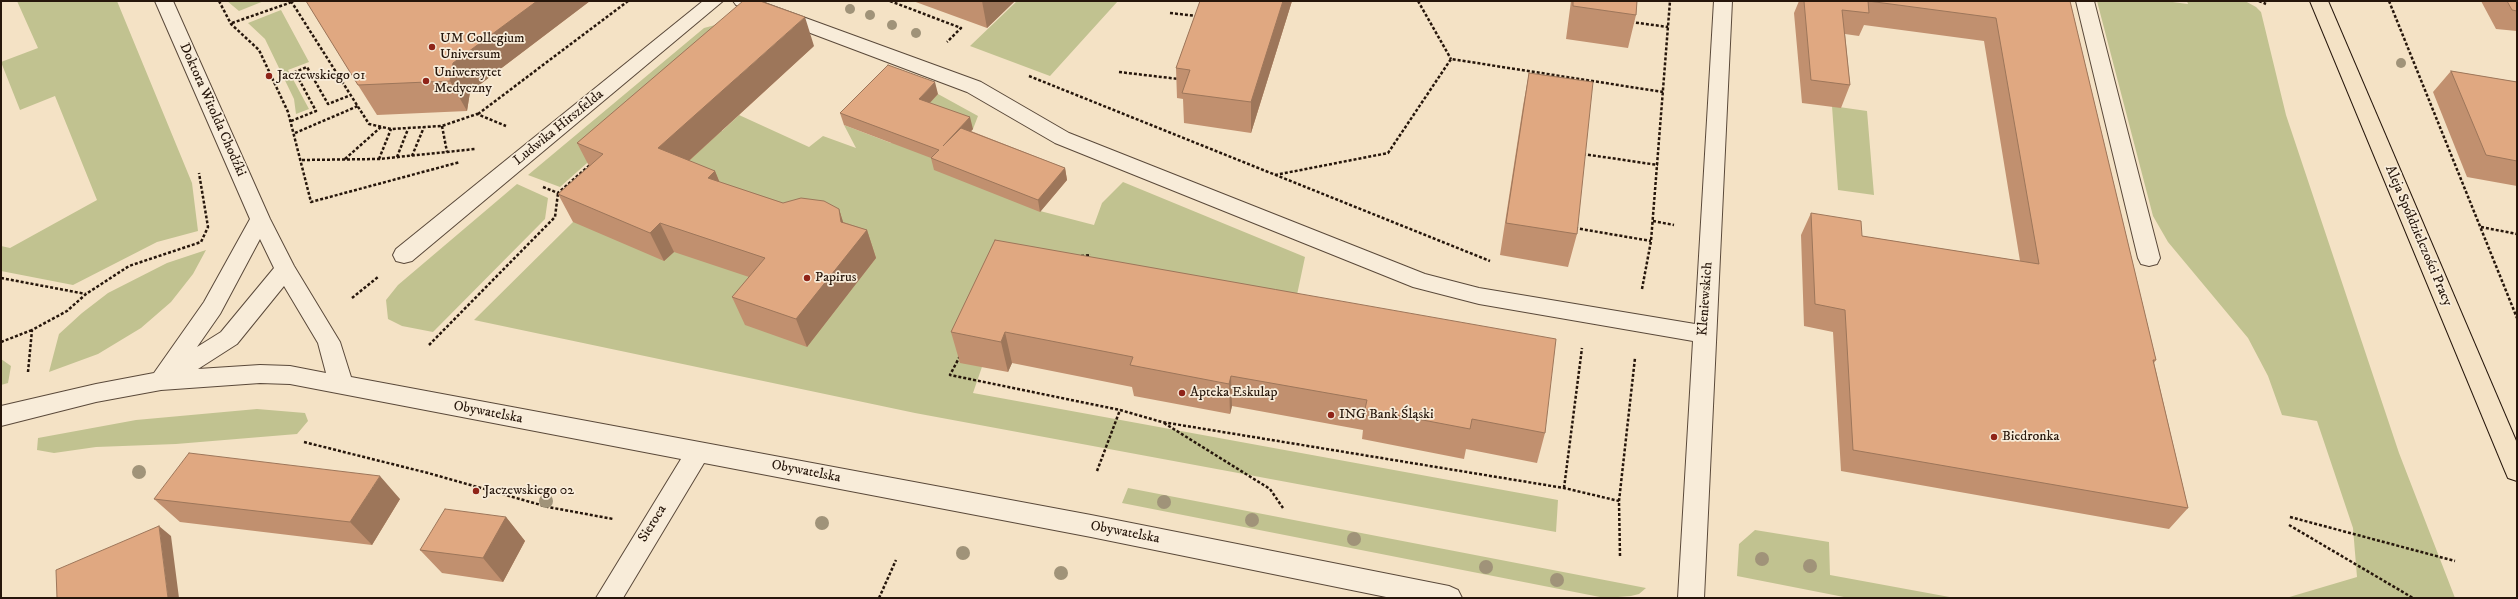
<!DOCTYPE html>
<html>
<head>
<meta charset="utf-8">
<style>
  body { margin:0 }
  #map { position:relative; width:2518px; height:599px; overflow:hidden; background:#f4e2c5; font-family:"IM FELL DW Pica",serif }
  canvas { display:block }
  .frame { position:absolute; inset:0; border:2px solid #26160b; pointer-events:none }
</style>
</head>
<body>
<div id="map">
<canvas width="2518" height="599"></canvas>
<div class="frame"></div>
</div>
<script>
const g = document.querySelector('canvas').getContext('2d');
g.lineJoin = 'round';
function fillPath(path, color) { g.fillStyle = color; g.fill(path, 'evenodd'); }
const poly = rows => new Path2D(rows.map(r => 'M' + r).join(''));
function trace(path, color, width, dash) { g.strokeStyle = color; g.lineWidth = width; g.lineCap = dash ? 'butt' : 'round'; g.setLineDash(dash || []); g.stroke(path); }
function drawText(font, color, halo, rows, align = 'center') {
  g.font = font + ' "IM FELL DW Pica",serif'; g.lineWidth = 3.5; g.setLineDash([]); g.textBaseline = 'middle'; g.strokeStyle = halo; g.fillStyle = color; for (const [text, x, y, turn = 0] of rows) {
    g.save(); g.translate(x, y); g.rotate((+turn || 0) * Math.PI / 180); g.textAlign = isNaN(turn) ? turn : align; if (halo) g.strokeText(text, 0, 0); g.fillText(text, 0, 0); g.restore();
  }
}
fillPath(poly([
  [17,1,117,1,192,183,198,231,157,242,73,285,1,271,1,246,10,248,97,200,55,96,20,110,1,62,38,48],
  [227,1,264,1,239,11],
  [1017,1,1118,1,1050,76,970,46],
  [2097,1,2165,1,2188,4,2187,1,2245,1,2256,7,2261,12,2286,115,2399,453,2455,598,2286,598,2357,577,2353,528,2317,421,2282,415,2268,376,2248,338,2168,242,2153,216],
  [281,10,309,62,288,70,309,109,296,114,294,99,265,39,248,23],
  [745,23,560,187,528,175,704,28,719,24],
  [938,94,978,116,973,129,951,121,1040,211,1094,225,1102,203,1123,182,1305,257,1294,309,985,358,973,393,1558,500,1556,532,915,413,474,320,573,222,660,173,709,127,722,131,739,115,809,147,823,136,856,148,844,125,891,143],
  [1832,106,1867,111,1874,195,1838,190],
  [517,184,548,198,545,219,433,332,402,326,388,319,386,300,398,285],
  [206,250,193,274,171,302,141,328,98,354,49,372,59,334,82,313,108,293,167,263],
  [1,359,11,366,8,383,1,385],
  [257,409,305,413,308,421,297,434,176,444,96,447,54,453,37,450,38,438,136,420],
  [1128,488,1646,588,1639,594,1631,596,1605,598,1122,503],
  [1755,530,1829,542,1830,575,1955,598,1849,598,1737,576,1739,544]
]), '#c1c290');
const minor = poly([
  [155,1,173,1,270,219,294,266,340,342,351,377,1091,515,1449,586,1458,590,1462,598,1391,598,1091,537,704,463,623,598,596,598,681,459,290,384,260,383,161,390,96,402,1,426,1,406,96,384,154,373,204,302,250,219,155,1],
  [260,239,274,268,221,332,197,347,220,314,260,239],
  [284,286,318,343,326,373,290,366,260,365,198,369,237,344,284,286],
  [703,1,723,1,412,261,404,263,396,261,393,255,396,249,703,1],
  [733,1,759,1,981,82,1069,133,1425,274,1479,288,1695,324,1714,1,1732,1,1704,598,1678,598,1693,341,1479,304,1413,287,1055,143,967,92,736,5,733,1],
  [2076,1,2094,1,2160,258,2157,264,2149,266,2141,264,2138,258,2076,1]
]);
const major = poly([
  [2310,1,2328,1,2517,443,2517,481,2508,478,2505,471,2310,1]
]);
trace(minor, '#5a493a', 2);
trace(major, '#26160b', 2);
trace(poly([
  [219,1,231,24,259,50,288,112,311,202,460,162],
  [291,1,369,124,391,129,442,126,477,114,506,126],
  [890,1,961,28,947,42],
  [1418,1,1451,59],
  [2259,1,2266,4],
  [2389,1,2517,318],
  [1170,13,1197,16],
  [1631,22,1668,27],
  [232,23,292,2],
  [1119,72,1179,79],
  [1029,76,1490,261],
  [478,114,628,1],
  [291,121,316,111,295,72,307,67,328,104,351,95],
  [442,126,447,152],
  [295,133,358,106],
  [1583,154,1658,165],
  [412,156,424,127],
  [397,157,408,129],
  [345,159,381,127],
  [379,159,391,129],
  [302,160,379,159,475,149],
  [1275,175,1388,153,1451,59,1663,92],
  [543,187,558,193,591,164],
  [1653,221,1674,225],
  [2481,227,2517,234],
  [1575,228,1651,241],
  [1081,256,1091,255],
  [1,278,86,294],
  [1642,289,1651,241,1670,1],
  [352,298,378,277],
  [1,342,32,330],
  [429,345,555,217,558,193],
  [960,356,950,375,1120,410,1162,422,1564,488,1619,501],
  [28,372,32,330,67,311,86,294,129,266,201,242,208,227,199,173],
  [1164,423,1270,489,1283,508],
  [304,442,428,473,548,507,613,519],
  [1097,471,1120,410],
  [1564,488,1582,348],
  [2290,517,2455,561],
  [2289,525,2413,598],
  [1620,556,1619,501,1635,358],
  [879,598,896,560]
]), '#26160b', 2.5, [3, 2]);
fillPath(minor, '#f8ecd9');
fillPath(major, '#f4e2c5');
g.fillStyle = '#a09379';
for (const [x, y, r] of [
  [850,9,5],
  [870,15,5],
  [892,25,5],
  [916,33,5],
  [2401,63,5],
  [139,472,7],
  [546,501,7],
  [1164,502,7],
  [1252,520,7],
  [822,523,7],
  [1354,539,7],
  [963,553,7],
  [1762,559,7],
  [1810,566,7],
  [1486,567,7],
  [1061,573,7],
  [1557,580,7]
]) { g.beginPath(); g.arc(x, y, r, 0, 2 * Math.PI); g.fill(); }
fillPath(poly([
  [306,1,590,1,470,92,467,111,377,115,358,85],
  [913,1,1015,1,987,28],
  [1200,1,1292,1,1251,133,1184,123,1183,99,1177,98,1176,68],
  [1571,1,1637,1,1636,15,1628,48,1566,39],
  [1799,1,2070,1,2156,360,2154,363,2188,508,2169,529,1841,471,1833,332,1804,326,1801,235,1811,213,1862,236,2020,261,1984,41,1864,25,1859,36,1845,34,1850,85,1841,108,1802,103,1794,13],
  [2481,1,2517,1,2517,31,2496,29],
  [814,46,689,161,715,171,719,182,783,203,839,209,843,222,867,230,876,258,807,347,745,325,732,297,749,277,674,252,664,261,573,222,558,194,589,166,577,143],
  [2451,71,2517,82,2517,186,2467,177,2433,92],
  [1529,73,1577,234,1568,267,1500,255,1523,106],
  [938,94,930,103,973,129,971,131,1065,168,1067,180,1040,212,934,170,931,158,844,125,840,113],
  [995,240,1545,433,1537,463,1466,449,1464,459,1362,439,1363,430,1232,406,1230,414,1134,396,1132,387,1012,363,1008,372,960,363,951,332],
  [154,499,400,499,372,545,180,522],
  [506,517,525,541,503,582,442,573,420,550]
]), '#c1906f');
fillPath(poly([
  [537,1,590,1,470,92,467,111,450,81,453,63],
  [982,1,1015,1,987,28],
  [1283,1,1292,1,1251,133,1251,102],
  [805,17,814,46,671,177,658,148],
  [935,82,938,94,922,111,919,99],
  [970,117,973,129,946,158,943,146],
  [1065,168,1067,180,1040,212,1038,200],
  [715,171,727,200,708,178],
  [839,209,848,238,867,230,876,258,807,347,796,319,841,222],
  [660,223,674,252,664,261,650,233],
  [1005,332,1012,363,1008,372,1001,342],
  [1231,376,1232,406,1230,414,1229,384],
  [380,476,400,499,372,545,350,522],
  [506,517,525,541,503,582,483,558],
  [159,526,171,536,179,598,168,598]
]), '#9d765a');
const building = poly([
  [306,1,537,1,453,63,450,81,358,85,306,1],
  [743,1,760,1,805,17,658,148,715,171,708,178,783,203,801,198,824,201,839,209,841,222,867,230,796,319,732,297,765,258,660,223,650,233,558,194,603,154,577,143,743,1],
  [1200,1,1283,1,1251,102,1182,93,1190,70,1176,68,1200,1],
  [1573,1,1637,1,1636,15,1573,6,1573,1],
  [1804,1,2070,1,2156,360,2153,360,2188,508,1853,450,1845,310,1815,304,1811,213,1861,221,1862,236,2039,264,1996,18,1868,1,1869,13,1842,10,1850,85,1811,80,1804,1],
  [2507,1,2517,1,2517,11,2512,10,2507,1],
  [888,65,935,82,919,99,970,117,943,146,961,128,1065,168,1038,200,931,158,939,150,840,113,888,65],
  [2451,71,2517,82,2517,161,2486,155,2451,71],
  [1529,73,1593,82,1577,234,1506,223,1529,73],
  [995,240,1556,339,1545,433,1472,419,1470,429,1365,409,1367,400,1231,376,1229,384,1130,365,1133,357,1005,332,1001,342,951,332,995,240],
  [189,453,380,476,350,522,154,499,189,453],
  [445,509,506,517,483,558,420,550,445,509],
  [159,526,168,598,57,598,56,570,159,526]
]);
fillPath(building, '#e0a881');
trace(building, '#9d765a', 1);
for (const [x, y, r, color] of [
  [432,47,4,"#8f2418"],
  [269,76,4,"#8f2418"],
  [426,81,4,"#8f2418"],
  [807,278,4,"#8f2418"],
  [1182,393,4,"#8f2418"],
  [1331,415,4,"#8f2418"],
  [1994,437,4,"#8f2418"],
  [476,491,4,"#8f2418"]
]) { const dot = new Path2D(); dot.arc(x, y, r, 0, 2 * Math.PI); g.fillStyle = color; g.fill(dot); trace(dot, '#f8ecd9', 1.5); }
drawText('14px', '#26160b', '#f8ecd9', [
  ["UM Collegium",440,39],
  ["Universum",440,55],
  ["Uniwersytet",434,73],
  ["Medyczny",434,89],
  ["Jaczewskiego 01",277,76],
  ["Papirus",815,278],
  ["Apteka Eskulap",1190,393],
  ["ING Bank Śląski",1339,415],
  ["Biedronka",2002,437],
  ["Jaczewskiego 02",484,491]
], 'left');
drawText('14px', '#26160b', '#f8ecd9', [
  ["Doktora Witolda Chodźki",212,110,66],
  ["Ludwika Hirszfelda",559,128,-39],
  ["Aleja Spółdzielczości Pracy",2418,236,67],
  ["Kleniewskich",1706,299,-86],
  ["Obywatelska",488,413,11],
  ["Obywatelska",806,472,11],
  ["Sieroca",653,524,-58],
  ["Obywatelska",1125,533,11]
]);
</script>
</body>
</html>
